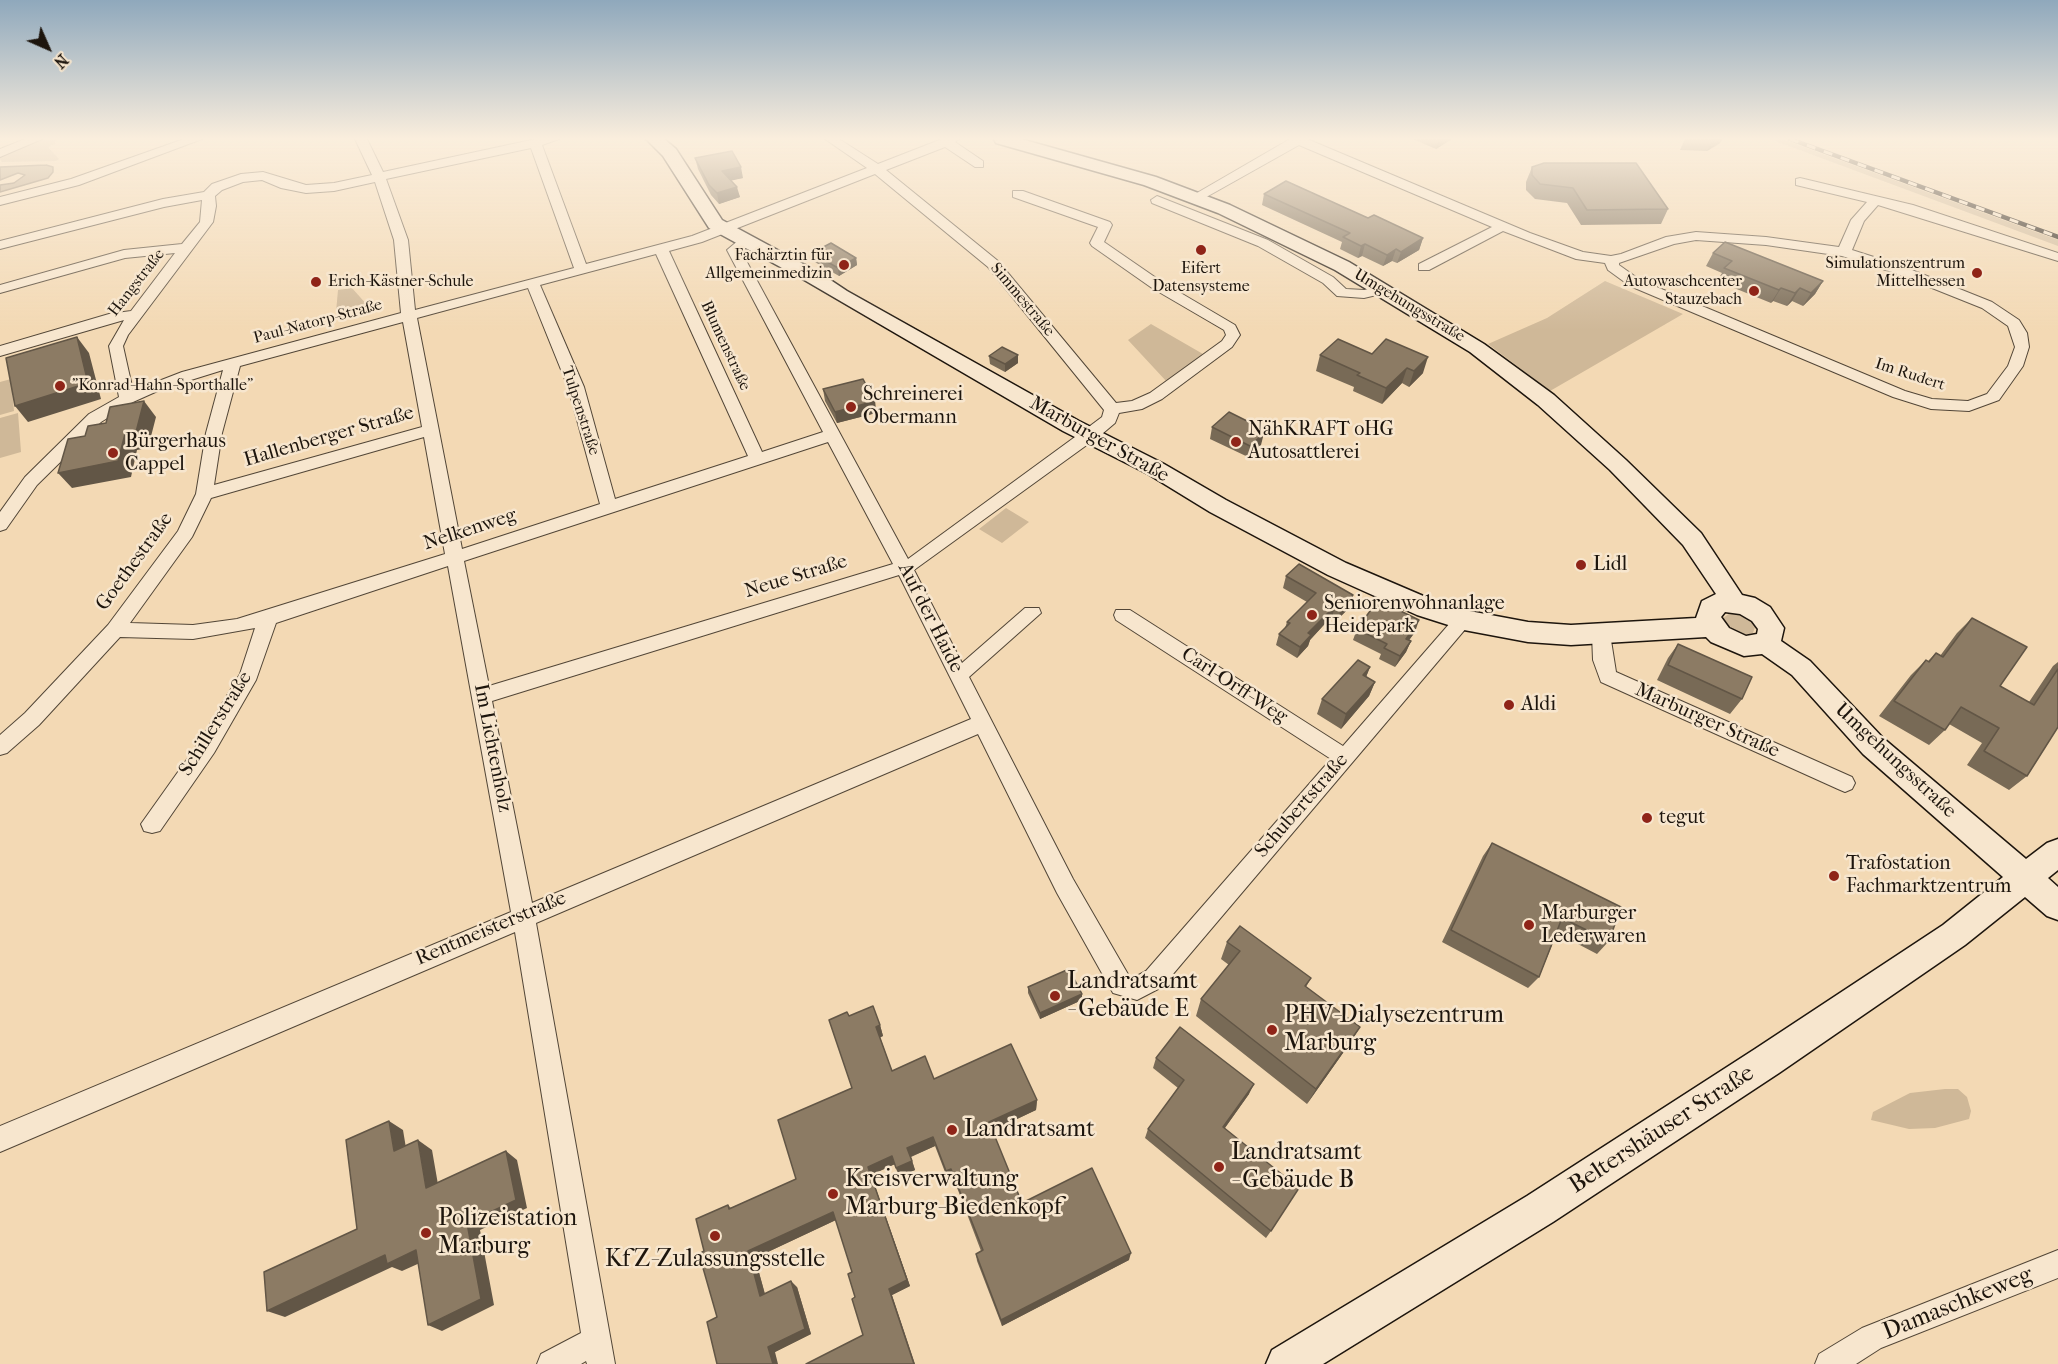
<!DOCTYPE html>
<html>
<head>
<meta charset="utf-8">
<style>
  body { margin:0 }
  #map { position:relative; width:2058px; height:1364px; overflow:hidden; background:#f3d9b4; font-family:"IM FELL French Canon",serif }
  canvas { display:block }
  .north { position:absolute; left:18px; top:18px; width:60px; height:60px; -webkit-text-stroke:4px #f7e6ce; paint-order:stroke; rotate:135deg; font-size:16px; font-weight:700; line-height:24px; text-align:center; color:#1d150d }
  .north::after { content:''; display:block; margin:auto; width:21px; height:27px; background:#1d150d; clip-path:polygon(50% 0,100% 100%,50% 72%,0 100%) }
</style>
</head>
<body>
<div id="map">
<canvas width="2058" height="1364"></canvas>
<div class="north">N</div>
</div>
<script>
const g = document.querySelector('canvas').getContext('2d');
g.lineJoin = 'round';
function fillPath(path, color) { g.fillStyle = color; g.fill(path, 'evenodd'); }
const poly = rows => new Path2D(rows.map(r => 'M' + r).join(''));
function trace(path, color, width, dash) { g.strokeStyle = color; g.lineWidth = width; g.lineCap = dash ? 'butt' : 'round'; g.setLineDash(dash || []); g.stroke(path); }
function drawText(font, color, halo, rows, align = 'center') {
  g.font = font + ' "IM FELL French Canon",serif'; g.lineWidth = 5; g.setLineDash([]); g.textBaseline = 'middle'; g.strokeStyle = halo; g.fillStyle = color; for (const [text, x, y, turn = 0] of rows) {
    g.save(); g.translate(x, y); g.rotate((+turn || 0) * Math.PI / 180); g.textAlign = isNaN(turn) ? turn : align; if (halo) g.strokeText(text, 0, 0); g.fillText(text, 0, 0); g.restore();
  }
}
fillPath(poly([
  [42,139,56,139,55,144,48,147,59,159,56,161,2,162,0,159,0,156],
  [1770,139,1782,139,2058,240,2058,246],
  [1605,281,1683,314,1550,391,1488,344,1547,318],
  [352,288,368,306,336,312,338,290],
  [1151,324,1203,354,1167,382,1128,340],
  [11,379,14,411,0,415,0,382],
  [18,413,21,452,0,458,0,418],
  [1006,508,1029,522,1002,543,979,529],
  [1731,612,1742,614,1751,619,1755,627,1753,633,1745,635,1729,630,1722,619],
  [1945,1089,1958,1089,1967,1097,1971,1111,1969,1119,1935,1128,1909,1129,1871,1120,1873,1112,1910,1093]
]), '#cfb898');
const water = poly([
  [46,165,53,167,53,172,48,178,0,192,0,185,14,183,25,175,18,173,0,180,0,167,46,165]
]);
fillPath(water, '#aa967b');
trace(water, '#72624f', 1.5);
const street = poly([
  [25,139,42,139,0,157,0,149,25,139],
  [184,139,202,139,79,185,0,205,0,197,71,179,184,139],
  [355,139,367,139,383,172,536,139,559,139,542,145,586,264,692,236,867,168,825,139,839,139,878,164,942,139,959,139,955,142,983,161,983,167,975,167,945,147,886,170,998,261,1116,403,1132,401,1150,393,1222,341,1226,335,1224,330,1152,288,1092,246,1090,243,1098,227,1013,197,1013,191,1023,191,1110,222,1112,225,1104,242,1162,282,1235,325,1240,335,1232,347,1162,399,1142,409,1119,413,1115,423,1102,434,914,570,962,663,1025,608,1039,608,1041,613,969,677,1073,879,1129,976,1135,977,1146,971,1331,759,1116,620,1114,615,1116,610,1130,610,1343,746,1457,615,1471,615,1473,620,1162,987,1137,1000,1113,993,1057,893,978,734,536,923,615,1364,587,1364,586,1361,581,1364,537,1364,541,1354,581,1333,515,932,0,1152,0,1126,511,912,448,566,276,623,256,680,214,753,160,831,152,833,144,831,141,824,200,741,240,674,255,628,193,639,120,637,39,725,7,753,0,755,0,735,25,713,108,625,178,531,196,494,206,433,223,370,162,389,133,402,101,422,37,485,6,529,0,531,0,512,25,477,89,414,119,397,109,346,124,320,0,356,0,346,109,314,131,311,175,253,125,258,0,293,0,285,124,250,182,244,200,222,202,200,164,207,0,249,0,241,163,199,204,192,212,184,241,174,263,172,306,185,334,183,372,175,355,139],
  [531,148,574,268,415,310,408,240,386,179,531,148],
  [875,174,988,267,1104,410,1102,417,1090,426,908,559,741,251,750,245,750,239,740,239,727,250,823,432,762,452,669,251,702,242,875,174],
  [262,180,281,188,306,193,334,191,375,182,394,240,401,313,182,372,133,391,123,346,128,335,213,222,216,206,215,196,222,190,243,182,262,180],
  [656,254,748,456,615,499,584,387,540,285,656,254],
  [528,288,568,387,600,504,462,549,417,318,528,288],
  [403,322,422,427,214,485,222,433,240,366,403,322],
  [424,437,445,554,237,619,193,625,130,623,192,537,211,498,424,437],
  [828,442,893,564,489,686,464,561,828,442],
  [899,575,971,719,532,903,492,701,899,575],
  [1290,139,1307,139,1530,233,1583,252,1611,256,1621,254,1666,237,1696,232,1766,237,1839,247,1851,220,1867,202,1796,185,1796,179,1800,178,1913,205,2058,253,2058,261,1878,205,1864,221,1852,250,1902,266,1992,302,2019,320,2027,333,2029,347,2023,366,1999,400,1969,411,1931,409,1893,397,1630,286,1608,270,1605,263,1576,259,1503,231,1429,270,1419,270,1419,264,1492,227,1299,145,1201,200,1191,200,1190,197,1290,139],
  [1696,240,1766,245,1842,256,1892,272,1982,308,2008,326,2015,347,2008,366,1987,394,1968,401,1932,399,1905,391,1640,280,1619,265,1619,263,1674,244,1696,240],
  [1157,196,1268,240,1333,277,1346,289,1364,290,1384,285,1391,289,1389,292,1364,298,1337,296,1323,283,1258,246,1152,203,1151,200,1157,196],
  [1601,627,1608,629,1610,634,1616,672,1852,777,1855,783,1852,789,1845,792,1838,789,1601,682,1593,660,1592,634,1594,629,1601,627],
  [2058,1250,2058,1278,1881,1348,1856,1364,1815,1364,1819,1354,1862,1328,2058,1250]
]);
const secondary = poly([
  [646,139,664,139,676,149,722,220,820,273,847,291,1079,421,1164,464,1226,500,1346,563,1435,601,1464,610,1528,622,1571,625,1696,618,1702,601,1716,594,1683,545,1610,470,1538,405,1470,352,1335,270,1218,213,1144,185,996,143,994,139,1021,139,1156,177,1230,205,1349,262,1484,344,1554,395,1626,460,1701,533,1742,595,1755,598,1770,607,1784,628,1781,641,1810,661,1883,738,2026,859,2047,843,2058,839,2058,870,2048,878,2058,887,2058,920,2047,916,2025,897,1965,945,1779,1073,1553,1222,1323,1364,1266,1364,1272,1350,1527,1196,1755,1049,1943,925,2003,877,1863,754,1792,675,1762,654,1744,656,1711,642,1706,637,1571,645,1528,642,1464,630,1417,615,1328,575,1210,512,1148,474,1063,431,806,281,709,228,663,156,646,139],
  [1725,612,1740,614,1752,621,1758,629,1757,634,1746,636,1729,628,1721,617,1725,612]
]);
trace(street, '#524637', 2);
trace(secondary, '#1d150d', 3);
fillPath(street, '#f7e6ce');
fillPath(secondary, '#f7e6ce');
const rail = poly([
  [1790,139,2058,237]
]);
trace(rail, '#1d150d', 4.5);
trace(rail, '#f7e6ce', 3, [9]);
fillPath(poly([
  [1413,139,1452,139,1436,149],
  [1685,139,1722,139,1720,143,1707,151,1680,150],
  [695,158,743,178,731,180,740,197,719,204,711,195,698,169],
  [1532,167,1668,209,1661,224,1581,225,1567,203,1535,199,1526,190,1526,182],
  [1264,194,1368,218,1423,238,1419,250,1397,263,1392,261,1383,266,1362,256,1358,258,1340,249,1342,242,1262,205],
  [812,253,856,258,857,265,839,276,813,261],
  [1713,253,1823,281,1815,294,1803,306,1792,301,1787,306,1773,301,1771,303,1717,281,1722,273,1706,266],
  [1372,354,1423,373,1409,387,1402,383,1382,404,1353,391,1354,387,1316,371,1320,355],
  [1018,355,1018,363,1005,372,990,364,989,356],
  [823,389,875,401,876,413,837,423,825,401],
  [1253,424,1252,428,1261,445,1248,457,1210,439,1212,427],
  [1286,576,1353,595,1350,607,1338,619,1332,616,1310,640,1308,646,1297,658,1276,645,1279,634,1285,628,1287,622,1307,602,1283,588],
  [1972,618,2000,686,2029,702,2053,666,2058,662,2058,727,2027,776,2009,790,1967,765,1982,743,1949,724,1945,730,1929,745,1879,716,1911,675,1926,660,1928,661,1936,653,1940,656,1957,633],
  [1357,629,1415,632,1409,640,1411,641,1406,652,1395,667,1379,659,1381,654,1353,640],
  [1678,644,1742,699,1730,714,1657,680,1668,658],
  [1370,667,1366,677,1375,682,1369,696,1341,729,1317,714,1322,699],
  [1492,843,1609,941,1597,954,1557,933,1539,977,1528,988,1442,942,1483,856],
  [1227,942,1311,978,1306,987,1360,1027,1350,1043,1307,1104,1196,1016,1201,999,1229,965,1221,959],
  [1028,987,1082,1000,1040,1019,1028,993],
  [849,1016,880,1025,883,1036,880,1037,892,1071,1037,1100,1036,1110,992,1131,1022,1203,1129,1260,1002,1326,977,1261,976,1254,981,1251,953,1177,948,1180,935,1146,911,1157,915,1170,899,1177,895,1164,871,1175,910,1286,892,1295,863,1335,855,1297,852,1272,836,1220,755,1258,765,1294,797,1287,811,1334,775,1352,717,1317,704,1251,728,1205,731,1208,796,1179,852,1088],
  [1156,1058,1249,1094,1225,1128,1271,1231,1266,1238,1145,1138,1148,1129,1178,1088,1153,1068]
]), '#786a56');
fillPath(poly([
  [1439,139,1452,139,1436,149],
  [1713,139,1722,139,1720,143,1707,151],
  [741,167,743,178,725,182,722,171],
  [737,187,740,197,719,204,717,193],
  [1423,238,1419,250,1397,263,1401,252],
  [1365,244,1362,256,1358,258,1361,246],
  [1396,249,1392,261,1383,266,1387,255],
  [856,258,857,265,839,276,838,268],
  [1823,281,1815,294,1803,306,1811,293],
  [1781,288,1773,301,1771,303,1779,290],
  [1800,288,1792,301,1787,306,1795,293],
  [77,337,89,353,101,399,28,422,15,406],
  [1018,355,1018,363,1005,372,1005,364],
  [1428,357,1423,373,1409,387,1414,371],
  [1407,368,1402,383,1382,404,1386,388],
  [144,401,156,417,148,448,137,450,131,477,72,488,58,473,125,434],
  [875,401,876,413,837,423,835,412],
  [1264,433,1261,445,1248,457,1250,446],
  [1353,595,1350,607,1338,619,1341,608],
  [1336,605,1332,616,1310,640,1308,646,1297,658,1300,647,1308,633],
  [1419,620,1415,632,1402,650,1406,639],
  [1411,641,1406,652,1395,667,1400,656],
  [1370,667,1364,682,1363,675],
  [1375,682,1369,696,1341,729,1346,714],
  [1082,994,1082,1000,1040,1019,1040,1013],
  [880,1025,883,1036,879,1038,876,1027],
  [1360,1027,1350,1043,1307,1104,1316,1089],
  [1254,1084,1249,1094,1219,1136,1223,1127],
  [1037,1100,1036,1110,989,1132,989,1122],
  [389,1121,403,1130,408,1160,394,1151],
  [933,1137,935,1146,910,1157,907,1148],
  [418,1140,432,1150,440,1196,426,1188],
  [506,1151,517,1160,527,1208,480,1230,494,1305,442,1331,428,1325,467,1223],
  [892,1156,895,1164,871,1175,910,1286,892,1295,915,1364,914,1364,889,1289,868,1167],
  [912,1161,915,1170,899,1177,896,1168],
  [951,1169,953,1177,948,1180,946,1171],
  [833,1212,838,1219,755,1258,767,1302,760,1296,748,1251],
  [416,1250,431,1258,402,1271,392,1267,285,1317,267,1311,385,1255],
  [1131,1253,1129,1260,1002,1326,1001,1320],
  [791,1281,797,1287,811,1334,775,1352,778,1364,773,1364,768,1347]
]), '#625646');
const building = poly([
  [732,151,741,167,722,171,737,187,717,193,709,185,695,158,732,151],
  [1544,163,1636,163,1668,209,1587,210,1573,188,1540,184,1532,175,1532,167,1544,163],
  [1286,181,1368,218,1374,215,1423,238,1401,252,1396,249,1387,255,1365,244,1361,246,1343,237,1350,233,1264,194,1286,181],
  [1725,242,1823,281,1811,293,1800,288,1795,293,1781,288,1779,290,1724,268,1732,261,1713,253,1725,242],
  [831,243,856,258,838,268,812,253,831,243],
  [77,337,88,383,15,406,6,358,77,337],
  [1338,339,1372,354,1386,339,1428,357,1414,371,1407,368,1386,388,1357,375,1360,373,1320,355,1338,339],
  [1002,347,1018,355,1005,364,989,356,1002,347],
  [863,379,875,401,835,412,823,389,863,379],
  [144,401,136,432,125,434,118,461,58,473,68,439,85,436,88,426,106,423,110,407,144,401],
  [1229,412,1253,424,1250,426,1264,433,1250,446,1212,427,1229,412],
  [1299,564,1353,595,1341,608,1336,605,1308,633,1311,635,1300,647,1279,634,1290,623,1287,622,1316,593,1286,576,1299,564],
  [1378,600,1419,620,1406,639,1411,641,1400,656,1384,648,1387,644,1357,629,1378,600],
  [1972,618,2027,647,2000,686,2034,705,2058,669,2058,727,2027,776,1984,751,1999,728,1961,707,1945,730,1894,701,1926,660,1929,662,1936,653,1943,657,1972,618],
  [1678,644,1752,677,1742,699,1668,665,1678,644],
  [1358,660,1370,667,1363,675,1375,682,1346,714,1322,699,1358,660],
  [1492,843,1621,907,1609,941,1562,918,1539,977,1451,930,1492,843],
  [1240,926,1311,978,1305,986,1360,1027,1316,1089,1201,999,1240,951,1227,942,1240,926],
  [1069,969,1082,994,1040,1013,1028,987,1069,969],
  [873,1006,880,1025,876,1027,892,1071,925,1056,934,1079,1011,1044,1037,1100,989,1122,1022,1203,1092,1168,1131,1253,1001,1320,976,1254,983,1250,951,1169,946,1171,933,1137,907,1148,912,1161,896,1168,892,1156,868,1167,907,1280,889,1289,914,1364,806,1364,863,1335,852,1299,855,1297,848,1274,852,1272,833,1212,748,1251,760,1296,791,1281,805,1329,768,1347,773,1364,717,1364,707,1322,717,1317,699,1254,704,1251,696,1219,728,1205,729,1209,796,1179,778,1120,852,1088,829,1020,847,1012,849,1016,873,1006],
  [1180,1027,1254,1084,1223,1127,1299,1188,1271,1231,1148,1129,1184,1080,1156,1058,1180,1027],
  [389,1121,394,1151,418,1140,426,1188,506,1151,516,1200,467,1223,481,1299,428,1325,416,1250,387,1264,385,1255,267,1311,264,1272,357,1229,346,1140,389,1121]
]);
fillPath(building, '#8c7b64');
trace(building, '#625646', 1.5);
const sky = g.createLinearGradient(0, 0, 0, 330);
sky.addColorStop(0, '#8fa8bc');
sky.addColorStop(0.42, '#faeedd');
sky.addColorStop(1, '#faeedd00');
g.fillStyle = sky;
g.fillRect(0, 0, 2058, 330);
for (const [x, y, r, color] of [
  [1201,250,6,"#8f2418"],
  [844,265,6,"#8f2418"],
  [1977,273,6,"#8f2418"],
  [316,282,6,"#8f2418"],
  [1754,291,6,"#8f2418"],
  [60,386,6,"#8f2418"],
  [851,407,6,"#8f2418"],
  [1236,442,6,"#8f2418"],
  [113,453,6,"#8f2418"],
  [1581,565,6,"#8f2418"],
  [1312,615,6,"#8f2418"],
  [1509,705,6,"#8f2418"],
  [1647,818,6,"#8f2418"],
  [1834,876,6,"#8f2418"],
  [1529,925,6,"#8f2418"],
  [1055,996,6,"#8f2418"],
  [1272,1030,6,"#8f2418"],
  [952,1130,6,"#8f2418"],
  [1219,1167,6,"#8f2418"],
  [833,1194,6,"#8f2418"],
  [426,1233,6,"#8f2418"],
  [715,1236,6,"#8f2418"]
]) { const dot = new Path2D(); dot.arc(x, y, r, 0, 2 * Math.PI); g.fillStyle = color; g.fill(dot); trace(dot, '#f7e6ce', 2); }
drawText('16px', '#1d150d', '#f7e6ce', [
  ["Fachärztin für",832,256],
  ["Allgemeinmedizin",832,274],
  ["Simulationszentrum",1965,264],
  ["Mittelhessen",1965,282],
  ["Eifert",1201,269,"center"],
  ["Datensysteme",1201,287,"center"],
  ["Erich-Kästner-Schule",328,282,"left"],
  ["Autowaschcenter",1742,282],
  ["Stauzebach",1742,300],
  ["\"Konrad-Hahn-Sporthalle\"",72,386,"left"]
], 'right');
drawText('16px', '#1d150d', '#f7e6ce', [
  ["Hangstraße",137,283,-52],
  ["Simmestraße",1022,300,50],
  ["Umgehungsstraße",1409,306,31],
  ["Paul-Natorp-Straße",318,322,-15],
  ["Blumenstraße",725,346,65],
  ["Im Rudert",1910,375,18],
  ["Tulpenstraße",580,411,72]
]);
drawText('20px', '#1d150d', '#f7e6ce', [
  ["Schreinerei",863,395],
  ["Obermann",863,418],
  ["NähKRAFT oHG",1248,430],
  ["Autosattlerei",1248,453],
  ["Bürgerhaus",125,442],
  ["Cappel",125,465],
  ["Lidl",1593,565],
  ["Seniorenwohnanlage",1324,604],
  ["Heidepark",1324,627],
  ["Aldi",1521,705],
  ["tegut",1659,818],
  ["Trafostation",1846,864],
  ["Fachmarktzentrum",1846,887],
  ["Marburger",1541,914],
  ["Lederwaren",1541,937]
], 'left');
drawText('20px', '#1d150d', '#f7e6ce', [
  ["Hallenberger Straße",329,437,-16],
  ["Marburger Straße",1099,440,29],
  ["Nelkenweg",470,530,-18],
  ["Goethestraße",135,562,-54],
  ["Neue Straße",796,577,-17],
  ["Auf der Haide",930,618,63],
  ["Carl-Orff-Weg",1234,686,33],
  ["Marburger Straße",1707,721,24],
  ["Schillerstraße",216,724,-58],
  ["Im Lichtenholz",492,748,79],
  ["Umgehungsstraße",1895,761,43],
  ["Schubertstraße",1302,806,-49],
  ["Rentmeisterstraße",491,929,-23]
]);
drawText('24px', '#1d150d', '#f7e6ce', [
  ["Landratsamt",1067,982],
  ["- Gebäude E",1067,1010],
  ["PHV-Dialysezentrum",1284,1016],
  ["Marburg",1284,1044],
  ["Landratsamt",964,1130],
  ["Landratsamt",1231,1153],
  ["- Gebäude B",1231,1181],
  ["Kreisverwaltung",845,1180],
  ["Marburg-Biedenkopf",845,1208],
  ["Polizeistation",438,1219],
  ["Marburg",438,1247],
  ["KfZ-Zulassungsstelle",715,1260,"center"]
], 'left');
drawText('24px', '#1d150d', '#f7e6ce', [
  ["Beltershäuser Straße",1662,1130,-33],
  ["Damaschkeweg",1958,1304,-22]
]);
</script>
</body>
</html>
